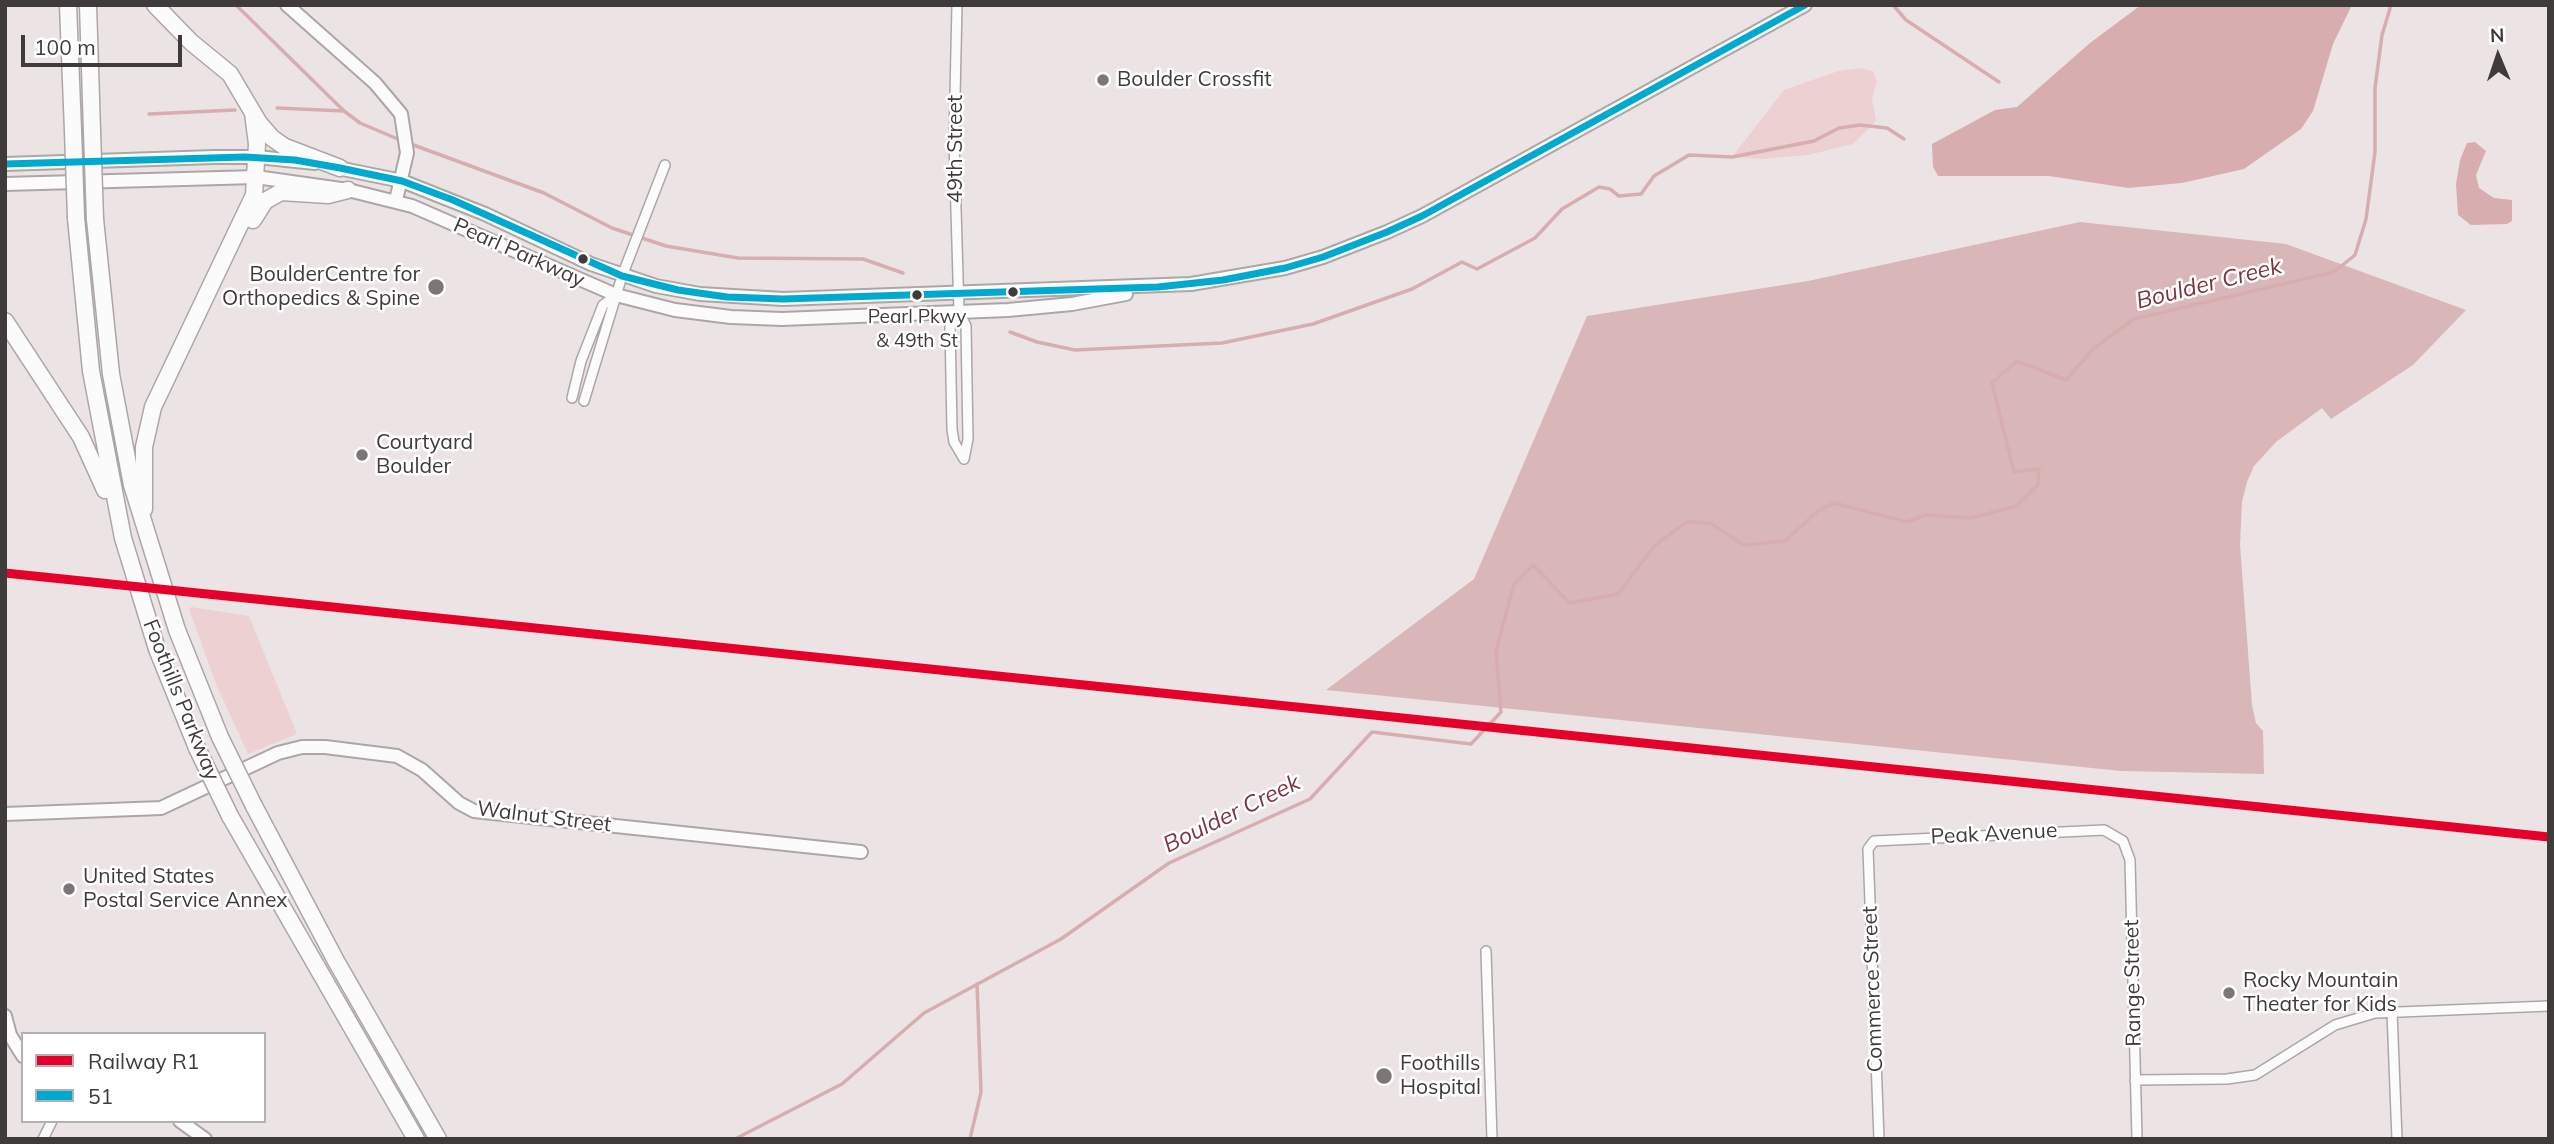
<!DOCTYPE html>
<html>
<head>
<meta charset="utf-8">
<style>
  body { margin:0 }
  #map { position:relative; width:2554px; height:1144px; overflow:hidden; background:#ece4e4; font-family:Mulish,sans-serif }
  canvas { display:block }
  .frame { position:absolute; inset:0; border:7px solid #403b3b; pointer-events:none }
  .legend { position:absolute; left:21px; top:1032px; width:245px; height:91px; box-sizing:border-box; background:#fff; border:2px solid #b3b1b1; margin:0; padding:9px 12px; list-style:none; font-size:21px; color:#403b3b }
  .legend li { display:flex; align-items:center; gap:14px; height:35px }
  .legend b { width:35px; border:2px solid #b3b1b1 }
  .north { position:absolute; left:2463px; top:21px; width:70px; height:70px; -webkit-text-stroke:5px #fff; paint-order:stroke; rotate:358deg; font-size:19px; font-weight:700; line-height:28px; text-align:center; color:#403b3b }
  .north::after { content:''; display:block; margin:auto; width:24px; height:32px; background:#403b3b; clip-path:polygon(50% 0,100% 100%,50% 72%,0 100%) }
  .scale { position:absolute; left:21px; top:35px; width:161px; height:32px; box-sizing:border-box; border:4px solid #403b3b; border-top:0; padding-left:9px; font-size:21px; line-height:24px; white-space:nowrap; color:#403b3b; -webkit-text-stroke:5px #fff; paint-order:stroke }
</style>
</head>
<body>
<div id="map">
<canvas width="2554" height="1144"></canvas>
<div class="frame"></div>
<ul class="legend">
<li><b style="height:9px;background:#e4002b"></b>Railway R1</li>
<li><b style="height:9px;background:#00a9ce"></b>51</li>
</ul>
<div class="north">N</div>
<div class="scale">100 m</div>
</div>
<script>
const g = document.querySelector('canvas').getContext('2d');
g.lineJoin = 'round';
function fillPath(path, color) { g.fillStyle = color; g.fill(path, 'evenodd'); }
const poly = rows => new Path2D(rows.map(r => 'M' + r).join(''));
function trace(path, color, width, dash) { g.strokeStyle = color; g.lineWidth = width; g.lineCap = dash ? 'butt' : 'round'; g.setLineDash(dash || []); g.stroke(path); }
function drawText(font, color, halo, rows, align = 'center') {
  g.font = font + ' Mulish,sans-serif'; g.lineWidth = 5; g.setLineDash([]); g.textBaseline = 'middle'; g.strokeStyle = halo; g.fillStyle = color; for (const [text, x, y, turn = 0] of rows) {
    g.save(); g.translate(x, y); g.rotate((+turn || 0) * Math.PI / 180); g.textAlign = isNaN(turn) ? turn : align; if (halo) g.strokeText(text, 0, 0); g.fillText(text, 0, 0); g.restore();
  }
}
fillPath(poly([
  [1860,68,1873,71,1877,81,1872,98,1876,121,1853,144,1808,155,1763,159,1732,157,1784,90,1838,71],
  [191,607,249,616,297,734,248,754,216,684,189,609]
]), '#edd0d2');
fillPath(poly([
  [2080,222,2286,244,2466,310,2413,365,2331,419,2322,408,2276,442,2254,466,2247,482,2242,502,2240,545,2252,705,2256,723,2263,731,2264,774,2121,771,1326,690,1474,579,1587,316,1808,281]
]), '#d9b7b9');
fillPath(poly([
  [2141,5,2352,5,2333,44,2313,111,2301,129,2244,169,2182,183,2128,188,2049,176,1938,176,1933,167,1932,144,1995,110,2017,107,2090,43],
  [2475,142,2486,151,2476,175,2479,188,2494,198,2512,200,2512,221,2507,224,2471,225,2458,215,2456,184,2460,160,2467,143]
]), '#d7adb0');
trace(poly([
  [236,5,344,111,360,123,400,140],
  [1893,5,1906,20,1999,82],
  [277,108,344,111],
  [149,114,235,110],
  [408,143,544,193,612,228,666,246,738,258,863,259,903,273],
  [1010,332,1037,342,1075,350,1222,343,1313,324,1412,289,1462,262,1477,269,1535,238,1562,209,1599,187,1610,189,1619,196,1641,194,1654,176,1689,155,1732,157,1814,141,1839,128,1860,125,1887,128,1904,139],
  [735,1139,842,1084,924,1013,1061,939,1169,863,1310,799,1372,732,1471,744,1501,712,1496,651,1514,584,1533,565,1570,603,1618,594,1655,545,1687,522,1710,523,1744,545,1785,541,1818,511,1834,503,1907,522,1925,515,1971,518,2016,506,2038,485,2039,469,2014,472,1992,383,2017,361,2066,380,2093,349,2134,319,2334,272,2355,255,2366,219,2375,152,2375,88,2382,35,2391,5],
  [970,1139,981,1092,977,984]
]), '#d7adb0', 3.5);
const street = poly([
  [957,5,954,141,959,312,966,326,968,439,964,459],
  [959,312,950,327,952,429,954,442,964,459],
  [572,398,581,361,603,305,616,295],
  [584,401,622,276,665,165],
  [1486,951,1492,1139],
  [2392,1012,2397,1139],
  [2135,1080,2227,1079,2255,1075,2335,1025,2375,1013,2549,1006],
  [43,1139,52,1121],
  [1879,1139,1868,849,1874,841,2104,830,2123,841,2130,860,2137,1139]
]);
const secondary = poly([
  [287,5,375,83,401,114,407,153,396,200],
  [5,164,214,157,257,157,315,163],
  [333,167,402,181,485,214,591,264,656,286,700,294,783,299,1191,284,1285,268,1323,257,1387,232,1422,216,1805,5],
  [5,184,256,177,348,190,412,206,616,295,675,310,731,317,782,319,1008,310,1072,304,1126,294],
  [5,814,161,808,278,753,302,747,325,747,397,756,422,770,459,803,474,811,861,852],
  [5,1016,10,1035,23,1056],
  [180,1121,205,1139]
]);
const highway = poly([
  [68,5,73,131],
  [88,5,92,131],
  [155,5,191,42,230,74,259,123,272,138,285,147,340,168],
  [76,218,91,371,123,538,157,649,197,748],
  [95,219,111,374,132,485,177,630,220,737],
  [253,220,265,201,281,192,328,195,348,190],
  [5,321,81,437,105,490],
  [144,509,144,447,153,407,254,195,257,144,253,113],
  [254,806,336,961,438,1139],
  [230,816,416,1139]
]);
trace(street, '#ada6a7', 12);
trace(secondary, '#ada6a7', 16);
trace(highway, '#ada6a7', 19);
trace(street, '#fcfbfb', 9);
trace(secondary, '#fcfbfb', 12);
trace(highway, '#fcfbfb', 16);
const highwayBridge = poly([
  [73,131,76,218],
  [92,131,95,219],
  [220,737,254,806],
  [197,748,230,816]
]);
trace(highwayBridge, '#ada6a7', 19, []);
trace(highwayBridge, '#fcfbfb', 16);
trace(poly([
  [5,164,245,157,295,160,340,168,402,181,453,200,622,276,678,290,727,297,783,299,1158,287,1223,280,1285,268,1323,257,1387,232,1422,216,1805,5]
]), '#00a9ce', 7);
trace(poly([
  [5,573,2549,837]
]), '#e4002b', 9);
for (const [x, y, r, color] of [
  [1103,80,7,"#7c7676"],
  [583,259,6,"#403b3b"],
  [436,287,9,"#7c7676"],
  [1013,292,6,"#403b3b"],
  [917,295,6,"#403b3b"],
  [362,455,7,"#7c7676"],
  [69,889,7,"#7c7676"],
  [2229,993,7,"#7c7676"],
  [1384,1076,9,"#7c7676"]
]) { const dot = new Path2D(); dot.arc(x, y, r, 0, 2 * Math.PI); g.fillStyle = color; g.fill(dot); trace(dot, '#fff', 2.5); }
drawText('19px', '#403b3b', '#fff', [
  ["Pearl Pkwy",917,317],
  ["& 49th St",917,341]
]);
drawText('21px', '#403b3b', '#fff', [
  ["Boulder Crossfit",1117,80],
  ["BoulderCentre for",420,275,"right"],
  ["Orthopedics & Spine",420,299,"right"],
  ["Courtyard",376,443],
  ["Boulder",376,467],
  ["United States",83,877],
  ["Postal Service Annex",83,901],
  ["Rocky Mountain",2243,981],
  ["Theater for Kids",2243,1005],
  ["Foothills",1400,1064],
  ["Hospital",1400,1088]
], 'left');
drawText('21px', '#403b3b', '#fff', [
  ["49th Street",956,149,-90],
  ["Pearl Parkway",519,253,24],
  ["Foothills Parkway",181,700,68],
  ["Walnut Street",544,817,7],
  ["Peak Avenue",1994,834,-3],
  ["Range Street",2133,983,-91],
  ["Commerce Street",1873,989,-92]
]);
drawText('italic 23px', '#7b353e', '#fff', [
  ["Boulder Creek",2209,284,-14],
  ["Boulder Creek",1232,814,-26]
]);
</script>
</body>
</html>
